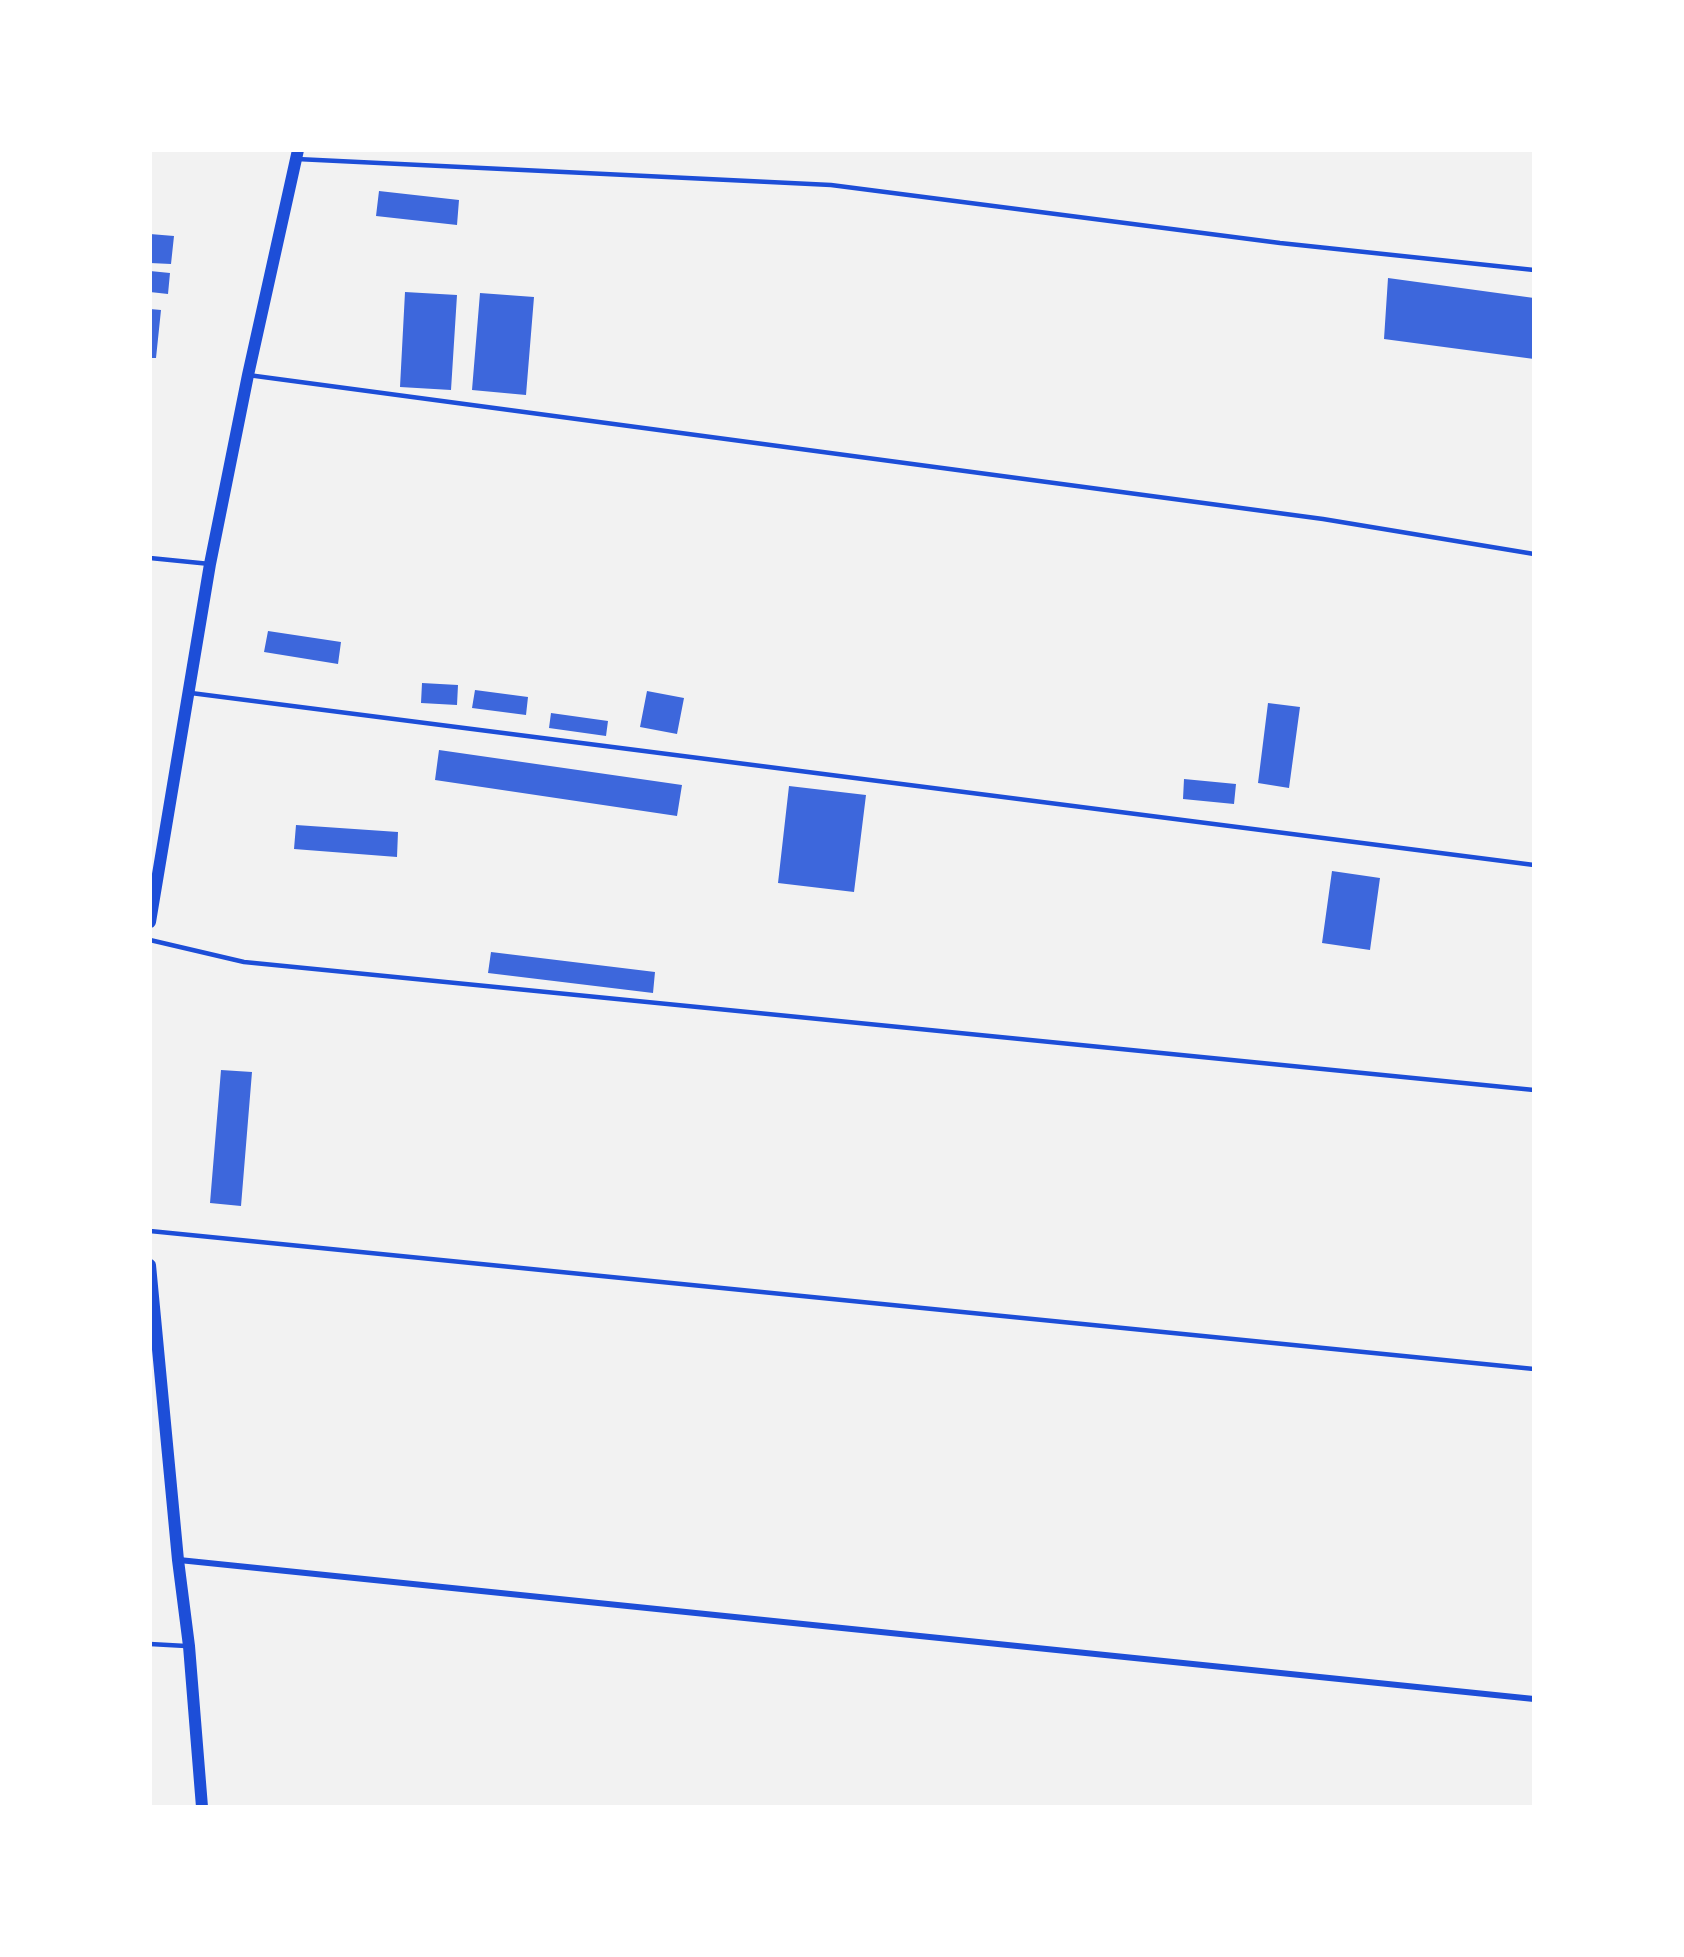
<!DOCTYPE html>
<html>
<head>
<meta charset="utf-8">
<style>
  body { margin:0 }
  #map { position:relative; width:1684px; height:1957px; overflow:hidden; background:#f2f2f2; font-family:Figtree,sans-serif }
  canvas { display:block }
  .frame { position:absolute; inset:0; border:152px solid #fff; pointer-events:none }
</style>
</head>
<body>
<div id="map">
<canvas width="1684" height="1957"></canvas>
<div class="frame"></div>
</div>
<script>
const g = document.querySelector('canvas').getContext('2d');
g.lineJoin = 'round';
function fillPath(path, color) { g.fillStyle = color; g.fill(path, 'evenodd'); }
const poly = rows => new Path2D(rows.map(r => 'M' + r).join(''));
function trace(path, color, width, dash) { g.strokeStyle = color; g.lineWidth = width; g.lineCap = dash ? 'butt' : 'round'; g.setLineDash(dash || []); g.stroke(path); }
fillPath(poly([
  [379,191,459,200,457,225,376,216],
  [150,234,174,236,171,264,150,263],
  [150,271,170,273,168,294,150,292],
  [1388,278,1534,298,1534,359,1384,339],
  [405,292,457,295,451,390,400,387],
  [480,293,534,297,526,395,472,390],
  [150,309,161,310,156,358,150,358],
  [268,631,341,642,338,664,264,652],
  [422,683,458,685,457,705,421,703],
  [475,690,528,697,526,715,472,708],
  [647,691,684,698,677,734,640,727],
  [1268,703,1300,707,1289,788,1258,783],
  [551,713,608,721,606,736,549,728],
  [439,750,682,785,677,816,435,780],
  [1184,779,1236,784,1234,804,1183,799],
  [789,786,866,795,854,892,778,883],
  [296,825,398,832,397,857,294,849],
  [1332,871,1380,878,1370,950,1322,943],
  [491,952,655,972,653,993,488,973],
  [221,1070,252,1072,241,1206,210,1203]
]), '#3d67dc');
trace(poly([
  [297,159,831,185,1280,243,1534,270],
  [248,375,1323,519,1534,554],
  [150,558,210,564],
  [191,693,1534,865],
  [150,940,244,962,1534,1090],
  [150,1231,1534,1369],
  [150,1644,186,1646]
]), '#1d4ed8', 4.5);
trace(poly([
  [179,1560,1534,1699]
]), '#1d4ed8', 6);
trace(poly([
  [150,922,210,564,248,375,298,150],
  [150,1265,178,1560,189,1646,202,1807]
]), '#1d4ed8', 12);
</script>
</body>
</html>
